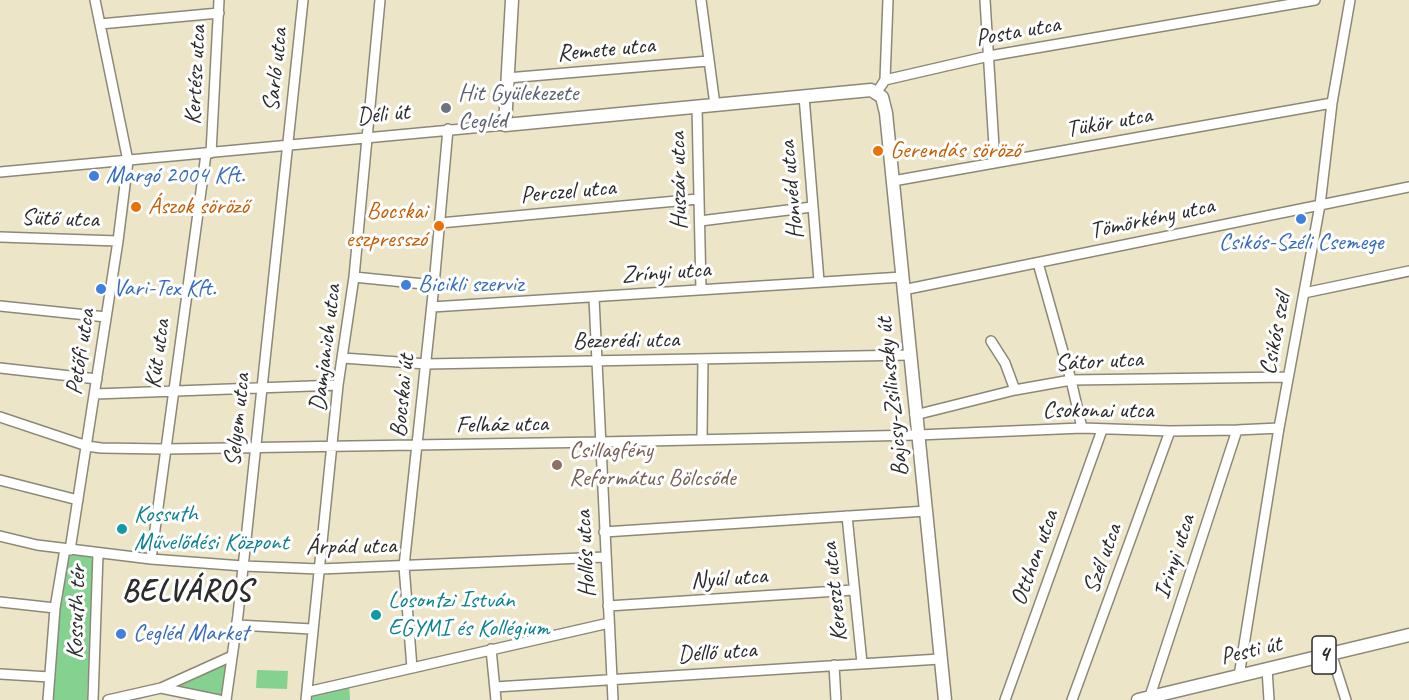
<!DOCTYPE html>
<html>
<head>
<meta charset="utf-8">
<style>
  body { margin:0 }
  canvas { display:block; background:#ede5c7 }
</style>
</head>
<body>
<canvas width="1409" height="700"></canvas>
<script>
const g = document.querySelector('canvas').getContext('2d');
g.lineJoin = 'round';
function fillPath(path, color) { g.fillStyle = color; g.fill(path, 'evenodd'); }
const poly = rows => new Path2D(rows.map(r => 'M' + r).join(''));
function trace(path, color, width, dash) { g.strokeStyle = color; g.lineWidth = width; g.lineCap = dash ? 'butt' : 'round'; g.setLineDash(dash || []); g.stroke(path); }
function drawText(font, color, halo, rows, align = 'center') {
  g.font = font + ' Caveat,sans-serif'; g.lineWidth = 6; g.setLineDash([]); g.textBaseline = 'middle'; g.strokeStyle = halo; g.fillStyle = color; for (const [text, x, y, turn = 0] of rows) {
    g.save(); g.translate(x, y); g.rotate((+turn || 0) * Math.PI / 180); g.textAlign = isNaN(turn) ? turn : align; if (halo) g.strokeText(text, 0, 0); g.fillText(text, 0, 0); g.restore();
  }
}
fillPath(poly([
  [65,549,98,554,93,566,87,700,48,700],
  [231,658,225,700,166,688],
  [257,670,288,671,287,689,256,688],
  [349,681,350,700,306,700,307,692]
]), '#85d290');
const minor = poly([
  [701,0,715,105],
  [985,0,995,163],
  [100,24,219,13],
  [507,78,708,61],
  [885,80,888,0],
  [877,92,885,80,989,56,1315,0],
  [804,96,819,281],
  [697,107,701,290],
  [211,153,219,0],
  [0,172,505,125],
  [893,181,1332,103],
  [700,221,812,207],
  [440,223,698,199],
  [0,237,118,241],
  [1038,263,1071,380,1082,428],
  [354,277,434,285],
  [903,290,1409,187],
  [1304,293,1409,271],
  [594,298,613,700],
  [0,306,106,317],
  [432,307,902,277],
  [991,341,1005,363,1015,390],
  [343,358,426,364,910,355],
  [0,368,97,379],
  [95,394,338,385],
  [915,415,1015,390,1071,380,1288,377],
  [0,417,87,446,101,448,165,449,601,442,918,435,1082,428,1170,431,1237,430,1279,428],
  [702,439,703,359],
  [0,480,78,500],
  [847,516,862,663],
  [604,532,926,511],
  [0,536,37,545,151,559,243,566,320,569,606,557],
  [70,550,118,241,128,161,95,0],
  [151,559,206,154],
  [0,602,55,608],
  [608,606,853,590],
  [237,625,312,629],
  [491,649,496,700],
  [1331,653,1346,700],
  [834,665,836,700],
  [412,668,404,566,434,285,448,129],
  [1267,669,1269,700],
  [0,674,50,677],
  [1239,676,1279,428,1320,205,1332,103,1350,0],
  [495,687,940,659],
  [161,688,219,700],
  [307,692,609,623],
  [1150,696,1237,430],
  [48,700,55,608,65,549],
  [93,700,98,554],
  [108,700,161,688,232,656],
  [226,700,238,615,303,0],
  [306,700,338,385,354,277,380,0],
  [1005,700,1102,430],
  [1072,700,1170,431]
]);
const major = poly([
  [512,0,505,125,871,90,882,97,886,113,945,700],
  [1138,700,1409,635]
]);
trace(minor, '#8c8879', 12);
trace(major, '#8c8879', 15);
trace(minor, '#fff', 9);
trace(major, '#fff', 12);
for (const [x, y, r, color] of [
  [446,108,6,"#6b7280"],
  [878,151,6,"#e8710a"],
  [94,176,6,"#3f7fe0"],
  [136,207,6,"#e8710a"],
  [1301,219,6,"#3f7fe0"],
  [439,226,6,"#e8710a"],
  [406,285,6,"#3f7fe0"],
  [101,289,6,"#3f7fe0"],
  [557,465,6,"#8d6e63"],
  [122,529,6,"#0f9aa8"],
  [376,615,6,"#0f9aa8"],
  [121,634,6,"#3f7fe0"]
]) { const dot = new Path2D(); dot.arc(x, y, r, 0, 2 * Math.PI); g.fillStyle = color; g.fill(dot); trace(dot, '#fff', 2); }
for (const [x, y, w] of [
  [1324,655,24]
]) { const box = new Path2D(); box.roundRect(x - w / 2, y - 19, w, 38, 4.5); g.fillStyle = '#fff'; g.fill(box); trace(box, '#2b2b2b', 1.5); }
drawText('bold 22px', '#2b2b2b', null, [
  ["4",1324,655]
]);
drawText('24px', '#2b2b2b', '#fff', [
  ["Posta utca",1018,32,-10],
  ["Remete utca",606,50,-5],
  ["Sarló utca",276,70,-84],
  ["Kertész utca",196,75,-87],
  ["Déli út",383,115,-6],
  ["Tükör utca",1109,123,-10],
  ["Huszár utca",679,181,-91],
  ["Honvéd utca",792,190,-95],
  ["Perczel utca",568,192,-5],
  ["Sütő utca",60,219,2],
  ["Tömörkény utca",1152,219,-12],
  ["Zrínyi utca",666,273,-4],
  ["Csikós szél",1276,334,-79],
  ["Bezerédi utca",626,341,-1],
  ["Damjanich utca",326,348,-83],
  ["Petőfi utca",81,352,-81],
  ["Kút utca",158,354,-82],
  ["Sátor utca",1099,362,-3],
  ["Bocskai út",403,396,-84],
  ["Bajcsy-Zsilinszky út",893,397,-96],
  ["Csokonai utca",1098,411],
  ["Selyem utca",238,420,-84],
  ["Felház utca",502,425,-1],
  ["Árpád utca",351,547,-1],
  ["Hollós utca",586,554,-93],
  ["Irinyi utca",1175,557,-72],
  ["Otthon utca",1035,558,-70],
  ["Szél utca",1103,559,-70],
  ["Nyúl utca",729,579,-4],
  ["Kereszt utca",835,592,-96],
  ["Kossuth tér",77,612,-88],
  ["Pesti út",1251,651,-13],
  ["Déllő utca",717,653,-4]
]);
drawText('24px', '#5b616d', '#fff', [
  ["Hit Gyülekezete",458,94],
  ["Cegléd",458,122]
], 'left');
drawText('24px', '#c56008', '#fff', [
  ["Gerendás söröző",890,151],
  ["Ászok söröző",148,207],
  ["Bocskai",427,212,"right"],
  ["eszpresszó",427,240,"right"]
], 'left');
drawText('24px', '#366cbe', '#fff', [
  ["Margó 2004 Kft.",106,176],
  ["Csikós-Széli Csemege",1301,243,"center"],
  ["Bicikli szerviz",418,285],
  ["Vari-Tex Kft.",113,289],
  ["Cegléd Market",133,634]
], 'left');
drawText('24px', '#785e54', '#fff', [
  ["Csillagfény",569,451],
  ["Református Bölcsőde",569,479]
], 'left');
drawText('24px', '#0d838f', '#fff', [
  ["Kossuth",134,515],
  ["Művelődési Központ",134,543],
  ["Losontzi István",388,601],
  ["EGYMI és Kollégium",388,629]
], 'left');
g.letterSpacing = '1.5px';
drawText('bold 30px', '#2b2b2b', '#fff', [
  ["BELVÁROS",187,592]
]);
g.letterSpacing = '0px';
</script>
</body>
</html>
